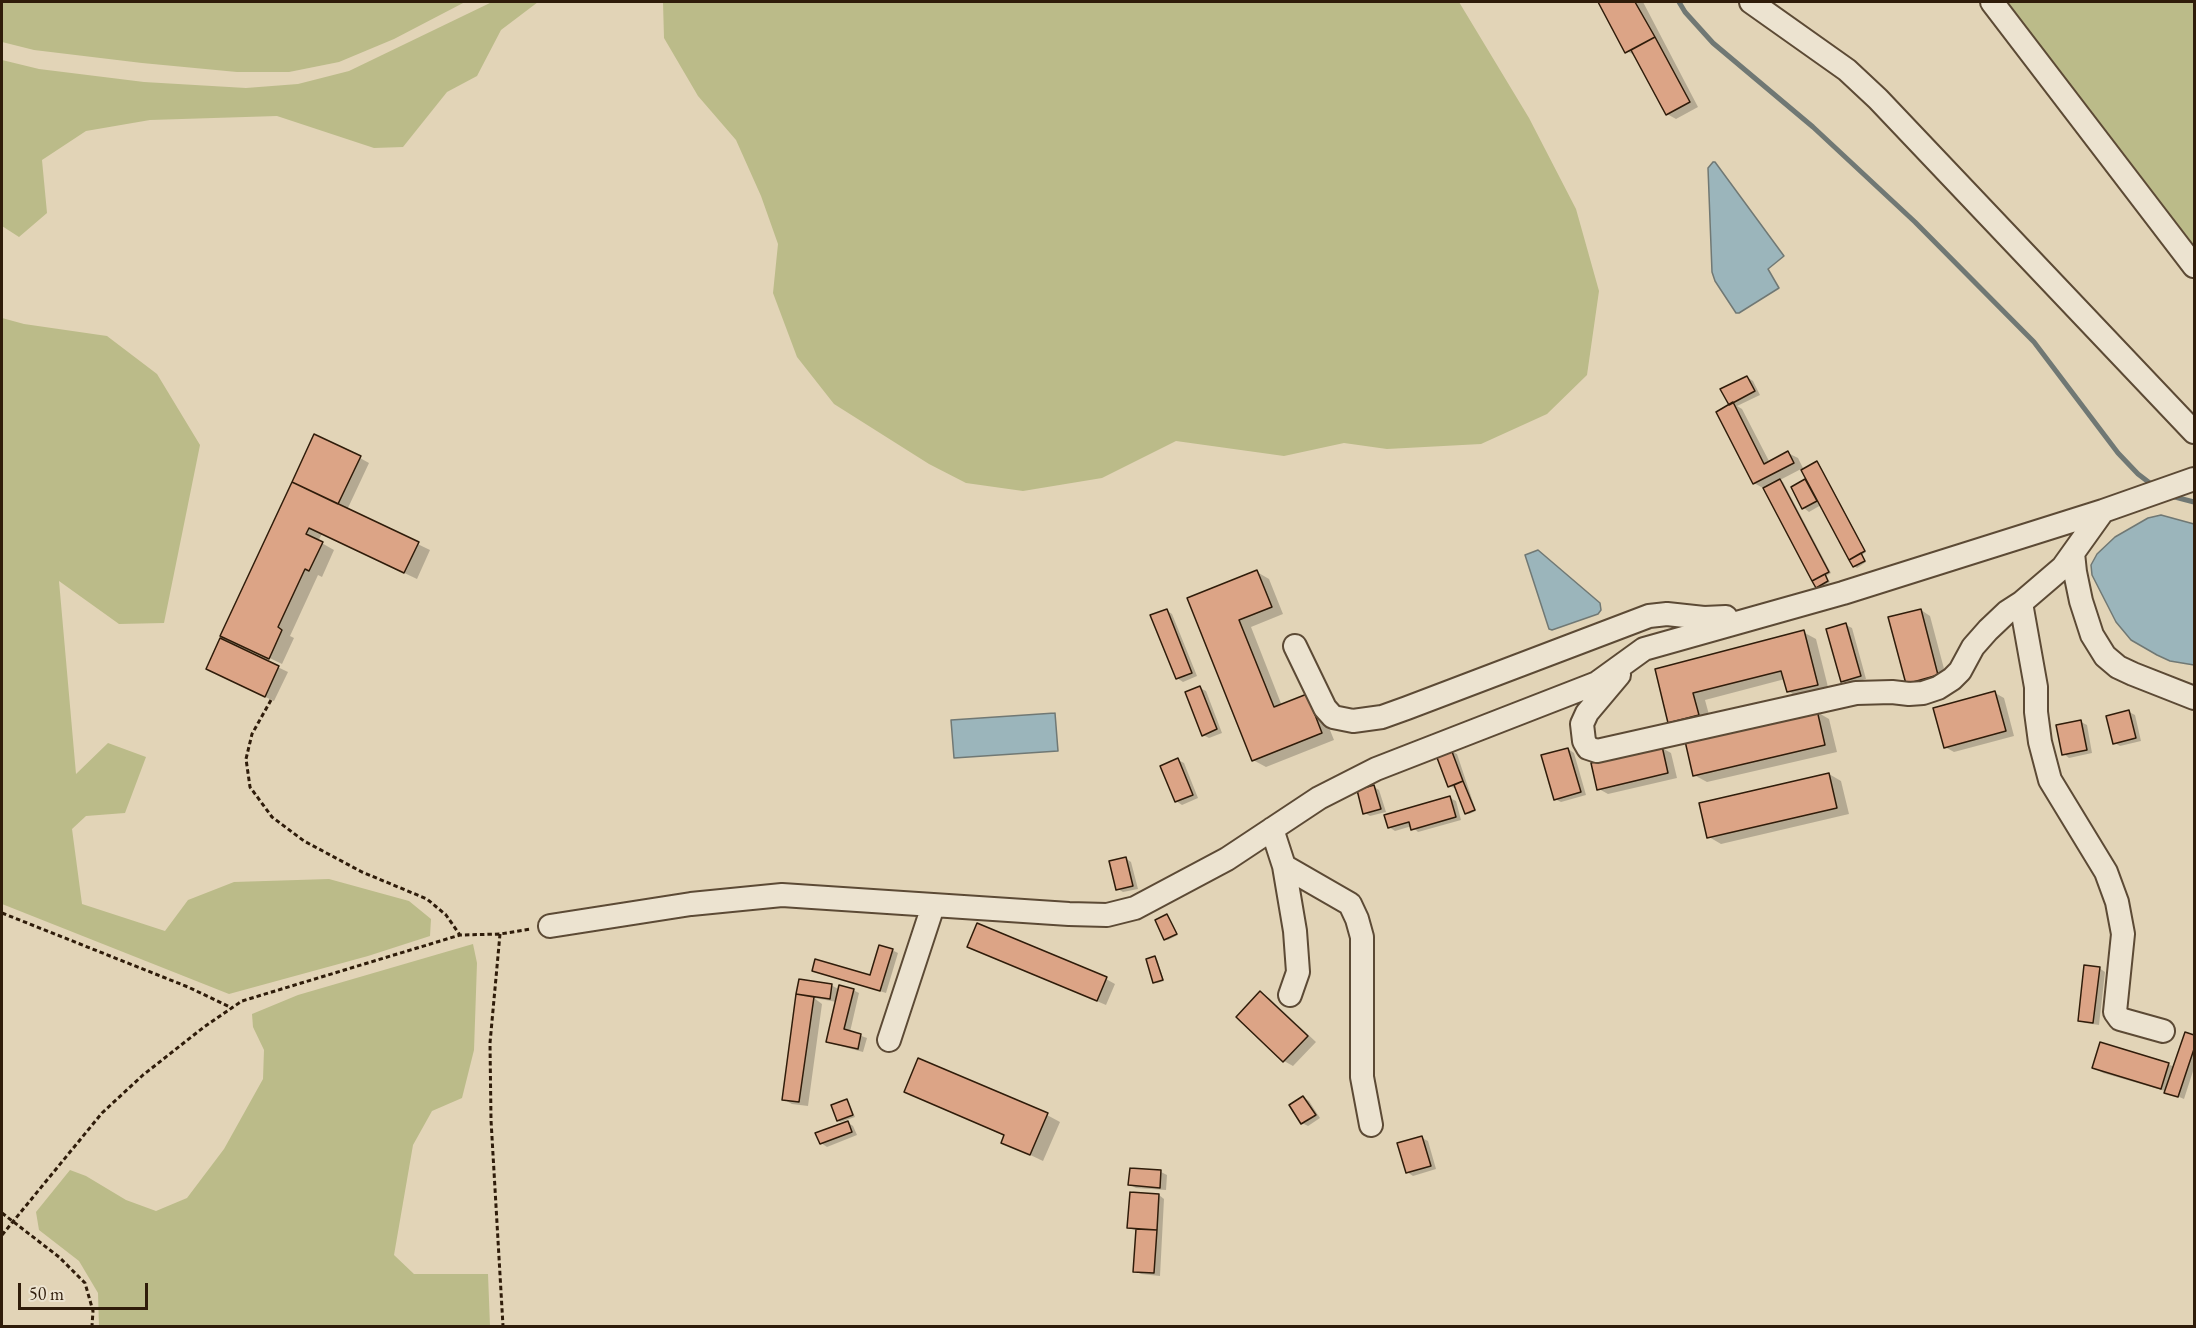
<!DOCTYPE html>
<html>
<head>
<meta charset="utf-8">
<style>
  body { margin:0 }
  #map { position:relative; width:2196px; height:1328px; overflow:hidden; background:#e2d4b7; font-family:"EB Garamond",serif }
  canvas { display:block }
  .frame { position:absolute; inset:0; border:3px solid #2f1c0a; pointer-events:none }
  .scale { position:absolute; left:18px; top:1283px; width:130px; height:27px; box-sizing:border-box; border:3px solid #2f1c0a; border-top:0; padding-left:8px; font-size:18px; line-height:21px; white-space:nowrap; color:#2f1c0a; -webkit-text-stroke:4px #ece3d0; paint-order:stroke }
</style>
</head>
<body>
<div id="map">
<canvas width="2196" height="1328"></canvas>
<div class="frame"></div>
<div class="scale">50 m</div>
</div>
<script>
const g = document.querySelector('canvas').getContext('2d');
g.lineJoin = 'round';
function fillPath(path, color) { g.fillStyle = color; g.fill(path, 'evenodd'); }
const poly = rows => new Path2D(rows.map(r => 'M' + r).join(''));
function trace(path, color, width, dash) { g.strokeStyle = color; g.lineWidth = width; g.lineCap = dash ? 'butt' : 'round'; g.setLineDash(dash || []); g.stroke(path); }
fillPath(poly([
  [2,2,465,2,394,39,339,62,289,72,237,72,142,63,34,50,2,42],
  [492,2,538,2,501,30,477,76,447,92,403,147,374,148,277,116,150,120,86,131,42,160,47,213,19,237,2,226,2,60,39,69,144,82,246,88,298,84,349,71],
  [663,2,1459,2,1529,118,1576,209,1599,291,1587,375,1547,414,1481,444,1387,449,1344,443,1284,456,1176,441,1102,478,1023,491,966,483,929,464,834,404,797,357,773,293,778,244,761,196,736,140,698,96,664,38],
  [2007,2,2194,2,2194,245,2013,9],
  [2,318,24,324,107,336,157,374,200,445,164,623,119,624,59,581,76,774,108,743,146,757,125,813,86,816,72,829,82,904,165,931,188,900,234,882,329,879,409,901,431,919,430,936,368,956,229,994,2,904],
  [473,944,477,963,474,1050,462,1098,432,1111,413,1145,394,1255,414,1274,488,1274,490,1326,99,1326,98,1293,79,1261,39,1230,36,1212,70,1170,86,1176,126,1200,156,1211,187,1198,224,1149,263,1079,264,1050,253,1027,252,1014,298,995]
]), '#bbbb89');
const water = poly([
  [1713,162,1715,162,1784,256,1768,269,1779,288,1739,313,1736,313,1715,281,1712,272,1708,168,1713,162],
  [2161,515,2194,524,2194,665,2170,661,2157,655,2131,640,2116,622,2092,575,2091,565,2097,554,2115,537,2148,518,2161,515],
  [1538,550,1600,603,1601,610,1598,614,1552,630,1549,629,1525,555,1538,550],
  [1055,713,1058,751,954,758,951,720,1055,713]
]);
fillPath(water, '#9bb5bb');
trace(water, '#707874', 1.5);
fillPath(poly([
  [1600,2,1643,2,1698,107,1676,119,1667,114,1637,57,1627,51],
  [1747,377,1753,381,1760,395,1737,406,1742,409,1770,463,1788,453,1798,458,1804,470,1817,463,1819,464,1866,552,1862,555,1866,562,1857,568,1854,566,1821,505,1809,512,1804,508,1793,488,1807,480,1801,469,1780,480,1783,482,1831,573,1826,576,1830,582,1819,588,1763,488,1754,483,1731,405],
  [360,458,369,463,347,510,430,550,417,579,322,534,318,541,334,550,322,577,318,575,290,636,294,638,282,664,222,635],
  [1257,572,1269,579,1283,614,1251,627,1282,706,1319,703,1334,740,1266,767,1253,760,1189,599],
  [1166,610,1172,614,1197,676,1183,682,1177,678],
  [1921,610,1930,616,1947,680,1907,683],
  [1846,625,1852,628,1866,679,1848,684,1842,681],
  [1803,632,1816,639,1829,691,1801,699,1788,691,1785,679,1705,700,1711,722,1682,729,1670,722,1656,670],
  [221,640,288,672,274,701,217,674],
  [1200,688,1206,691,1222,733,1209,738,1203,735],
  [1995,693,2004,698,2014,736,1954,752,1945,747],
  [1817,712,1829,719,1837,752,1707,782,1694,775],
  [2129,712,2135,715,2141,741,2120,746,2115,743],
  [2081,722,2087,725,2092,753,2069,758,2064,754],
  [1662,748,1671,753,1677,778,1608,794,1599,789],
  [1568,749,1574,753,1586,795,1561,802,1555,799],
  [1451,751,1457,754,1476,811,1469,814,1466,813,1457,789,1449,786],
  [1178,760,1184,763,1198,798,1182,805,1176,801],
  [1829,774,1841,781,1849,814,1721,844,1709,837],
  [1374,787,1379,790,1386,812,1370,816,1365,813],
  [1450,798,1456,801,1461,820,1418,832,1412,826,1395,831,1389,827],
  [1125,858,1131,862,1138,889,1123,892,1118,889],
  [1167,916,1178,935,1168,940,1165,939],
  [969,947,1106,979,1115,984,1106,1005],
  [892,950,898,953,886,993,814,970,871,977],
  [1155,958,1157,959,1164,981,1157,983,1154,982],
  [2099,968,2105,972,2099,1025,2085,1023,2079,1020],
  [800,981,831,985,840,990,853,990,859,993,850,1032,867,1038,863,1052,833,1044,828,1041,837,1002,814,998,822,1004,808,1106,792,1104,783,1099],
  [1260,993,1269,998,1316,1042,1293,1066,1284,1061,1238,1017],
  [2186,1034,2194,1037,2194,1068,2184,1099,2165,1091,2103,1073,2094,1068,2168,1064,2174,1067],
  [919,1060,1047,1115,1060,1122,1043,1161,1003,1142,1005,1136,906,1092],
  [1303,1097,1309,1101,1320,1118,1308,1126,1302,1123],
  [847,1100,849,1102,855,1117,840,1122,838,1120],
  [847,1122,853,1126,857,1135,827,1147,821,1143],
  [1422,1138,1428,1141,1436,1169,1413,1176,1407,1172],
  [1131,1170,1161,1172,1167,1175,1166,1190,1136,1188,1130,1185],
  [1159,1195,1164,1199,1160,1276,1141,1274,1135,1271,1137,1231,1129,1228]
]), '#0003');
trace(poly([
  [1679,2,1685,12,1713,43,1813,127,1915,222,2034,342,2118,453,2138,474,2155,487],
  [2171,496,2194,502]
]), '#707874', 5);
const building = poly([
  [1598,2,1635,2,1655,37,1625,53,1598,2],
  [1655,37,1690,102,1666,115,1631,50,1655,37],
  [1747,376,1755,391,1729,405,1720,389,1747,376],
  [1733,402,1764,464,1788,451,1794,463,1753,484,1716,412,1733,402],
  [314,434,361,456,338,504,292,482,314,434],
  [1817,461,1865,551,1849,560,1801,470,1817,461],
  [1780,479,1829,572,1812,581,1763,488,1780,479],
  [1805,479,1817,501,1802,509,1791,487,1805,479],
  [292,482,419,542,404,573,309,528,306,534,323,542,309,571,305,569,278,627,282,630,269,659,220,636,292,482],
  [1861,553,1865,561,1853,567,1849,560,1861,553],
  [1257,570,1272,607,1239,620,1274,707,1307,694,1322,733,1252,761,1187,598,1257,570],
  [1825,574,1828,581,1816,588,1812,581,1825,574],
  [1167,609,1192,673,1176,679,1150,615,1167,609],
  [1921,609,1938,675,1906,684,1888,617,1921,609],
  [1846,623,1861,676,1841,682,1826,629,1846,623],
  [1804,630,1818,685,1787,692,1781,671,1693,693,1699,715,1668,723,1655,669,1804,630],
  [220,638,279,666,265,697,206,669,220,638],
  [1200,686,1217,729,1202,736,1185,692,1200,686],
  [1995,691,2006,731,1944,748,1933,708,1995,691],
  [1817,710,1825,745,1693,776,1685,741,1817,710],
  [2129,710,2136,738,2113,744,2106,716,2129,710],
  [2081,720,2087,750,2062,755,2056,725,2081,720],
  [1662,746,1668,773,1597,790,1591,763,1662,746],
  [1568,748,1581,792,1554,800,1541,755,1568,748],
  [1451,749,1463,781,1448,787,1436,755,1451,749],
  [1178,758,1193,795,1175,802,1160,766,1178,758],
  [1829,773,1837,808,1707,838,1699,803,1829,773],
  [1463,781,1475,810,1465,814,1454,785,1463,781],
  [1374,785,1381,809,1363,814,1357,790,1374,785],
  [1450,796,1456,817,1411,830,1409,822,1388,828,1384,815,1450,796],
  [1126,857,1133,886,1116,890,1109,861,1126,857],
  [1167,914,1177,934,1164,940,1155,920,1167,914],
  [977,923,1107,977,1097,1001,967,947,977,923],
  [879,945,893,949,880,991,812,971,815,959,870,975,879,945],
  [1155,956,1163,980,1153,983,1146,959,1155,956],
  [2084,965,2100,967,2093,1023,2078,1021,2084,965],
  [799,979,832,984,830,999,796,994,799,979],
  [839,985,854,989,844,1029,861,1034,858,1049,826,1042,839,985],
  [1260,991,1308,1036,1283,1062,1236,1017,1260,991],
  [796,994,814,997,799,1102,782,1100,796,994],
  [2185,1032,2194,1035,2194,1049,2178,1097,2164,1093,2185,1032],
  [2100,1042,2169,1063,2161,1089,2092,1068,2100,1042],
  [918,1058,1048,1113,1030,1155,1001,1143,1004,1135,904,1092,918,1058],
  [1303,1096,1316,1115,1301,1124,1289,1105,1303,1096],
  [847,1099,853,1115,837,1121,831,1105,847,1099],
  [848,1121,852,1132,820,1144,815,1133,848,1121],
  [1422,1136,1431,1166,1406,1173,1397,1143,1422,1136],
  [1130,1168,1161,1170,1160,1188,1128,1185,1130,1168],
  [1130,1192,1159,1194,1157,1230,1127,1228,1130,1192],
  [1136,1229,1157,1230,1154,1273,1133,1272,1136,1229]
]);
fillPath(building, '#dca486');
trace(building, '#2f1c0a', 1.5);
const minor = poly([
  [1751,2,1847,70,1878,99,2194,432],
  [1992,2,2194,266],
  [2103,511,2063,567,2021,603,2036,687,2036,712,2040,742,2050,780,2106,872,2117,902,2123,934,2115,1012,2120,1019,2163,1031],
  [2073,553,2075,572,2081,601,2092,635,2105,656,2118,667,2133,674,2194,698],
  [1295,646,1325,708,1333,717,1353,721,1382,717,1407,708,1649,616,1667,614,1704,618,1726,617],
  [1619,675,1587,713,1582,724,1584,741,1588,748,1597,751,1856,693,1892,692,1909,694,1923,693,1938,688,1952,679,1960,671,1973,647,1988,630,2007,612,2021,603],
  [1272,829,1284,866,1295,931,1298,972,1290,995],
  [1284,866,1350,904,1357,919,1362,937,1362,1077,1371,1125],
  [550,926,691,904,782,895,1069,914,1107,915,1135,908,1227,859,1319,798,1376,769,1597,683,1644,649,1843,593,2103,511,2194,479],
  [889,1040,933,906]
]);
trace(minor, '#5c4a35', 26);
trace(poly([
  [271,700,252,734,246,759,250,787,272,817,304,841,362,872,427,899,446,915,460,935],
  [2,913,188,987,232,1008],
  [500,934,490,1043,491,1120,503,1326],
  [2,1213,59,1257,85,1283,93,1311,92,1326],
  [2,1235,102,1113,143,1075,204,1027,242,1001,460,935,500,934,531,929]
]), '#2f1c0a', 3, [4.5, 3]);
trace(minor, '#ece3d0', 22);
</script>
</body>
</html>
